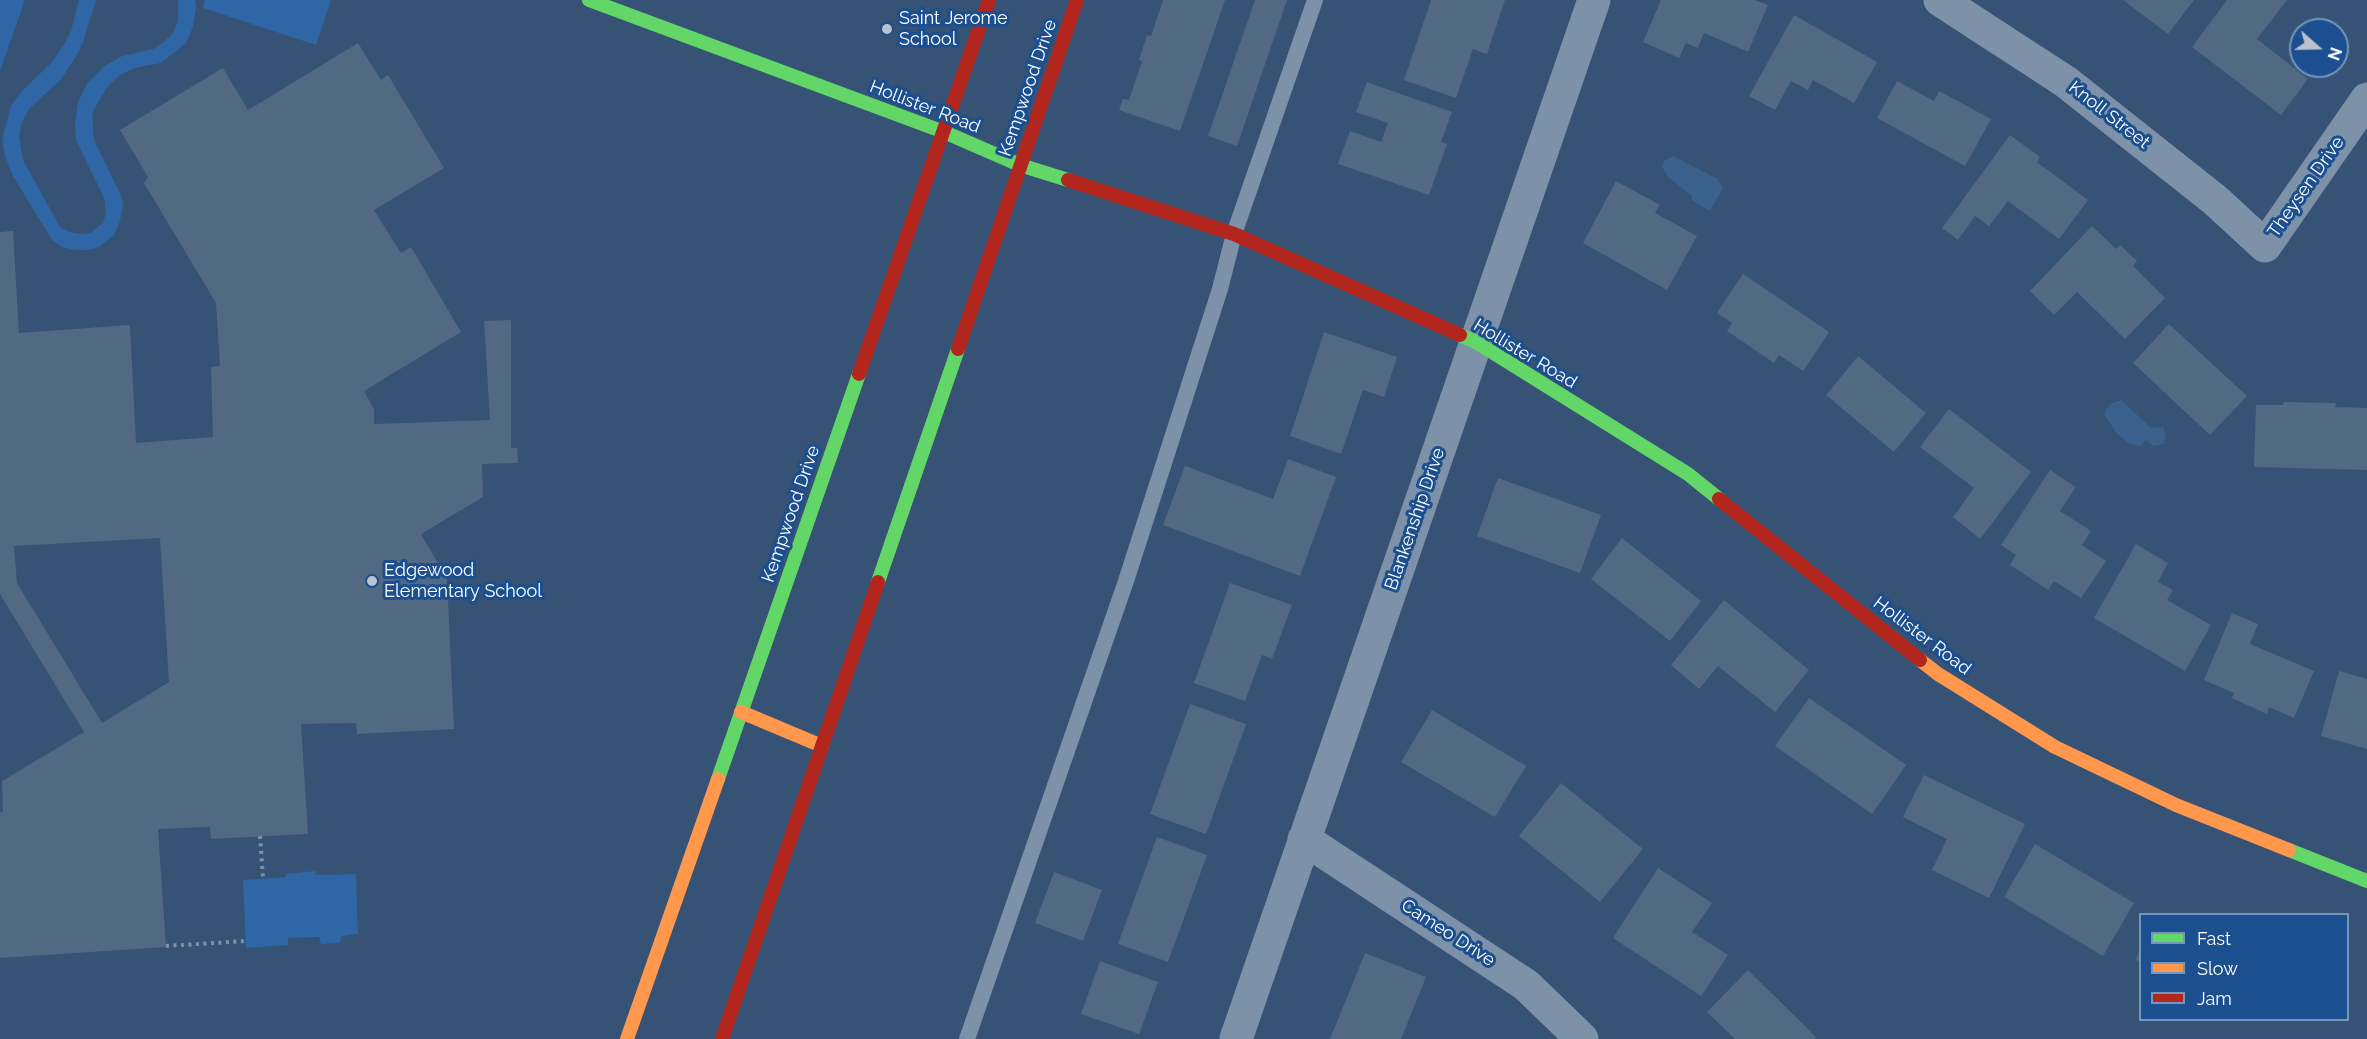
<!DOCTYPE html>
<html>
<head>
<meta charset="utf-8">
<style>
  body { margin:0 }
  #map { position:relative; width:2367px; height:1039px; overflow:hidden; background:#365274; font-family:Raleway,sans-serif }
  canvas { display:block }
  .legend { position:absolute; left:2139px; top:913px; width:210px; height:108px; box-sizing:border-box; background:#1b4f8f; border:2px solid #7695bc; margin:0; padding:8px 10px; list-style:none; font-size:18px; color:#fff }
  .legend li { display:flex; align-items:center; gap:12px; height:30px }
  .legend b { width:30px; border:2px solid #7695bc }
  .north { position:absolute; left:2289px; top:18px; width:60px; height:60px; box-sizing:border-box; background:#1b4f8f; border:2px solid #7695bc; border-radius:50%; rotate:110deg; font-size:16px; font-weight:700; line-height:24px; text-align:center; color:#fff }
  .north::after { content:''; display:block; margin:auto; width:21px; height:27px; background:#b9c2ce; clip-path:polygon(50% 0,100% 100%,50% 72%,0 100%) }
</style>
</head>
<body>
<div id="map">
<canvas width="2367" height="1039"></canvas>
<ul class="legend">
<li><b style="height:8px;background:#63d668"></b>Fast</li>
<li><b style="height:8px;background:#ff974d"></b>Slow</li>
<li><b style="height:8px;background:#b3261e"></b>Jam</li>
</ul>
<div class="north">N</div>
</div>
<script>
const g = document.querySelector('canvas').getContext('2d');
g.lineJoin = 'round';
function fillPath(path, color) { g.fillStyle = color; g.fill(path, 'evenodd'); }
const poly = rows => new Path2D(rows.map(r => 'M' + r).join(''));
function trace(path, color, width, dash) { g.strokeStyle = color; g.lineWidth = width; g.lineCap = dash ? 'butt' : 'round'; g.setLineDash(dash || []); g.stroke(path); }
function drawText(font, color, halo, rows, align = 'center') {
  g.font = font + ' Raleway,sans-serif'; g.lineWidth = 6; g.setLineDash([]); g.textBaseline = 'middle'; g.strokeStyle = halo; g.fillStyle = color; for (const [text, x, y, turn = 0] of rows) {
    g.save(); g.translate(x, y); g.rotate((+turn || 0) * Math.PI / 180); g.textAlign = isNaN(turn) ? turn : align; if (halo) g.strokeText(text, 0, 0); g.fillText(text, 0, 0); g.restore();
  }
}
fillPath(poly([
  [0,0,25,0,0,71],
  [79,0,96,0,83,42,77,55,61,79,29,109,22,123,19,136,23,160,60,227,69,232,80,234,90,233,103,223,106,212,105,200,76,140,75,125,78,102,87,84,103,67,122,56,153,49,164,42,173,33,178,21,178,0,195,0,196,6,193,27,186,43,161,63,135,68,120,75,107,87,92,113,94,140,120,193,123,204,120,221,114,235,99,247,88,250,73,250,62,247,52,240,13,176,6,159,2,140,11,105,23,90,52,62,63,46,71,31],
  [205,0,331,0,316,45,203,8],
  [315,871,316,875,356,874,358,934,342,936,339,943,321,944,319,937,288,938,288,945,246,948,243,880,286,877,286,874]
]), '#2f66a5');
fillPath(poly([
  [1673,156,1718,179,1723,188,1710,211,1692,200,1692,196,1668,177,1662,167,1665,160],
  [2121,400,2151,428,2163,427,2166,436,2164,444,2153,446,2146,440,2140,446,2130,444,2117,434,2104,414,2110,404]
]), '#3b618d');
fillPath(poly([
  [1163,0,1225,0,1180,131,1119,110,1123,99,1129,100,1142,61,1139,60,1147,35,1151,36],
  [1255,0,1287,0,1237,146,1208,136],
  [1431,0,1505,0,1487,54,1473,49,1456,98,1404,80],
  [1661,0,1755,0,1768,5,1748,52,1704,33,1698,48,1686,43,1679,58,1643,42],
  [2123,0,2194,0,2168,34],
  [2227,0,2287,0,2257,39,2308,79,2281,115,2192,47],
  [1794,15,1877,62,1854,103,1813,80,1808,90,1791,81,1775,110,1749,96],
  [358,43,381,80,388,75,444,168,374,210,401,253,411,247,461,332,364,391,374,409,374,424,490,420,484,321,511,320,511,448,517,448,518,463,482,464,483,497,421,534,447,579,454,729,357,734,356,723,301,724,308,834,211,839,210,827,158,829,166,947,0,958,0,812,3,812,2,781,84,732,0,594,0,232,13,231,19,333,130,325,136,443,213,437,211,367,220,366,216,303,144,183,148,177,120,130,223,68,248,110],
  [160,538,169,682,102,723,17,583,14,546],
  [1897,81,1934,101,1939,91,1991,119,1965,166,1877,118],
  [1367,82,1452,112,1441,142,1447,144,1429,195,1338,164,1350,131,1381,142,1388,123,1356,112],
  [2010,135,2040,157,2037,162,2088,200,2059,239,2008,201,1989,226,1975,216,1958,240,1942,228],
  [1616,181,1660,205,1655,213,1697,236,1667,290,1583,243],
  [2092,226,2116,249,2120,245,2137,261,2133,266,2165,298,2125,339,2077,292,2054,315,2030,291],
  [1743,274,1829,332,1803,371,1779,355,1774,363,1727,331,1732,323,1717,313],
  [2169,324,2247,396,2210,435,2133,363],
  [1324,332,1397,357,1384,397,1363,390,1341,454,1290,436],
  [1858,356,1926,413,1894,452,1826,395],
  [2284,402,2336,403,2335,407,2367,408,2367,470,2254,467,2256,405,2283,405],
  [1949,409,2031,472,1980,539,1953,517,1974,488,1920,447],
  [1288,459,1336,477,1300,576,1163,525,1185,466,1273,499],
  [2050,470,2076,487,2060,511,2091,531,2082,545,2106,561,2081,598,2054,581,2048,590,2010,565,2016,555,2001,545],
  [1498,478,1601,515,1580,573,1477,536],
  [1622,538,1701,601,1670,641,1591,579],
  [2136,544,2168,563,2158,582,2173,590,2167,600,2211,625,2185,671,2094,618],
  [1230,583,1292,605,1272,659,1262,655,1245,701,1194,683],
  [1724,600,1809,670,1775,712,1718,666,1699,689,1671,665],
  [2232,613,2258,624,2250,644,2314,671,2294,718,2269,707,2267,714,2232,698,2234,693,2204,680],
  [2339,671,2367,679,2367,749,2321,736],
  [1809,698,1906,765,1872,814,1775,746],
  [1190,704,1246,724,1206,834,1150,814],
  [1432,710,1526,766,1495,817,1401,762],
  [1924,775,2025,824,1989,898,1932,870,1947,839,1903,817],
  [1561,783,1643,849,1600,902,1519,836],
  [1157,837,1207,855,1168,962,1118,944],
  [2035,844,2134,903,2103,956,2004,897],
  [1658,868,1712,903,1692,932,1728,955,1701,996,1613,938],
  [1054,872,1102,890,1083,941,1035,923],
  [2140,948,2140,962,2136,960],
  [1365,953,1426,977,1401,1039,1330,1039],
  [1100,961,1158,982,1139,1034,1081,1014],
  [1748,970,1816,1037,1814,1039,1735,1039,1707,1012]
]), '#526984');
trace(poly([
  [260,836,263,878],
  [166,946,246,941]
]), '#7d92a8', 4, [3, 4.5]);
trace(poly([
  [967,1039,1126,581,1220,289,1234,234,1315,0]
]), '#7d92a8', 16);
trace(poly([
  [1940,0,2066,82,2215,200,2265,246,2367,99],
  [1304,839,1526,985,1582,1039],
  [1236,1039,1594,0]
]), '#7d92a8', 33);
trace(poly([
  [589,0,944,132,1020,165,1068,180],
  [1460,335,1476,342,1688,474,1719,499],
  [878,582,958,349],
  [718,779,859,374],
  [2289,850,2367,881]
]), '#63d668', 14);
trace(poly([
  [1920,660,1938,674,2055,747,2176,805,2289,850],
  [741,712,822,746],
  [627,1039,718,779]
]), '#ff974d', 14);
trace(poly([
  [1068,180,1234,234,1460,335],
  [958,349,1077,0],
  [859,374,989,0],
  [1719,499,1920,660],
  [722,1039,878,582]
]), '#b3261e', 14);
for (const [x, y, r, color] of [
  [887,29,6,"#b9c2ce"],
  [372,581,6,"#b9c2ce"]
]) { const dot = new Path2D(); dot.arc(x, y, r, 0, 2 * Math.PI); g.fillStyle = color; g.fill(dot); trace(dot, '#1b4f8f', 2); }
drawText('18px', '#fff', '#1b4f8f', [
  ["Saint Jerome",899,19],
  ["School",899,40],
  ["Edgewood",384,571],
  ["Elementary School",384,592]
], 'left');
drawText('18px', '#fff', '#1b4f8f', [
  ["Kempwood Drive",1028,88,-71],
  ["Hollister Road",925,107,21],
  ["Knoll Street",2109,115,38],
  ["Theysen Drive",2306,187,-55],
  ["Hollister Road",1525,354,31],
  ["Kempwood Drive",791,514,-71],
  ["Blankenship Drive",1415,519,-71],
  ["Hollister Road",1922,636,37],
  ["Cameo Drive",1448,933,33]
]);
</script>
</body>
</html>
